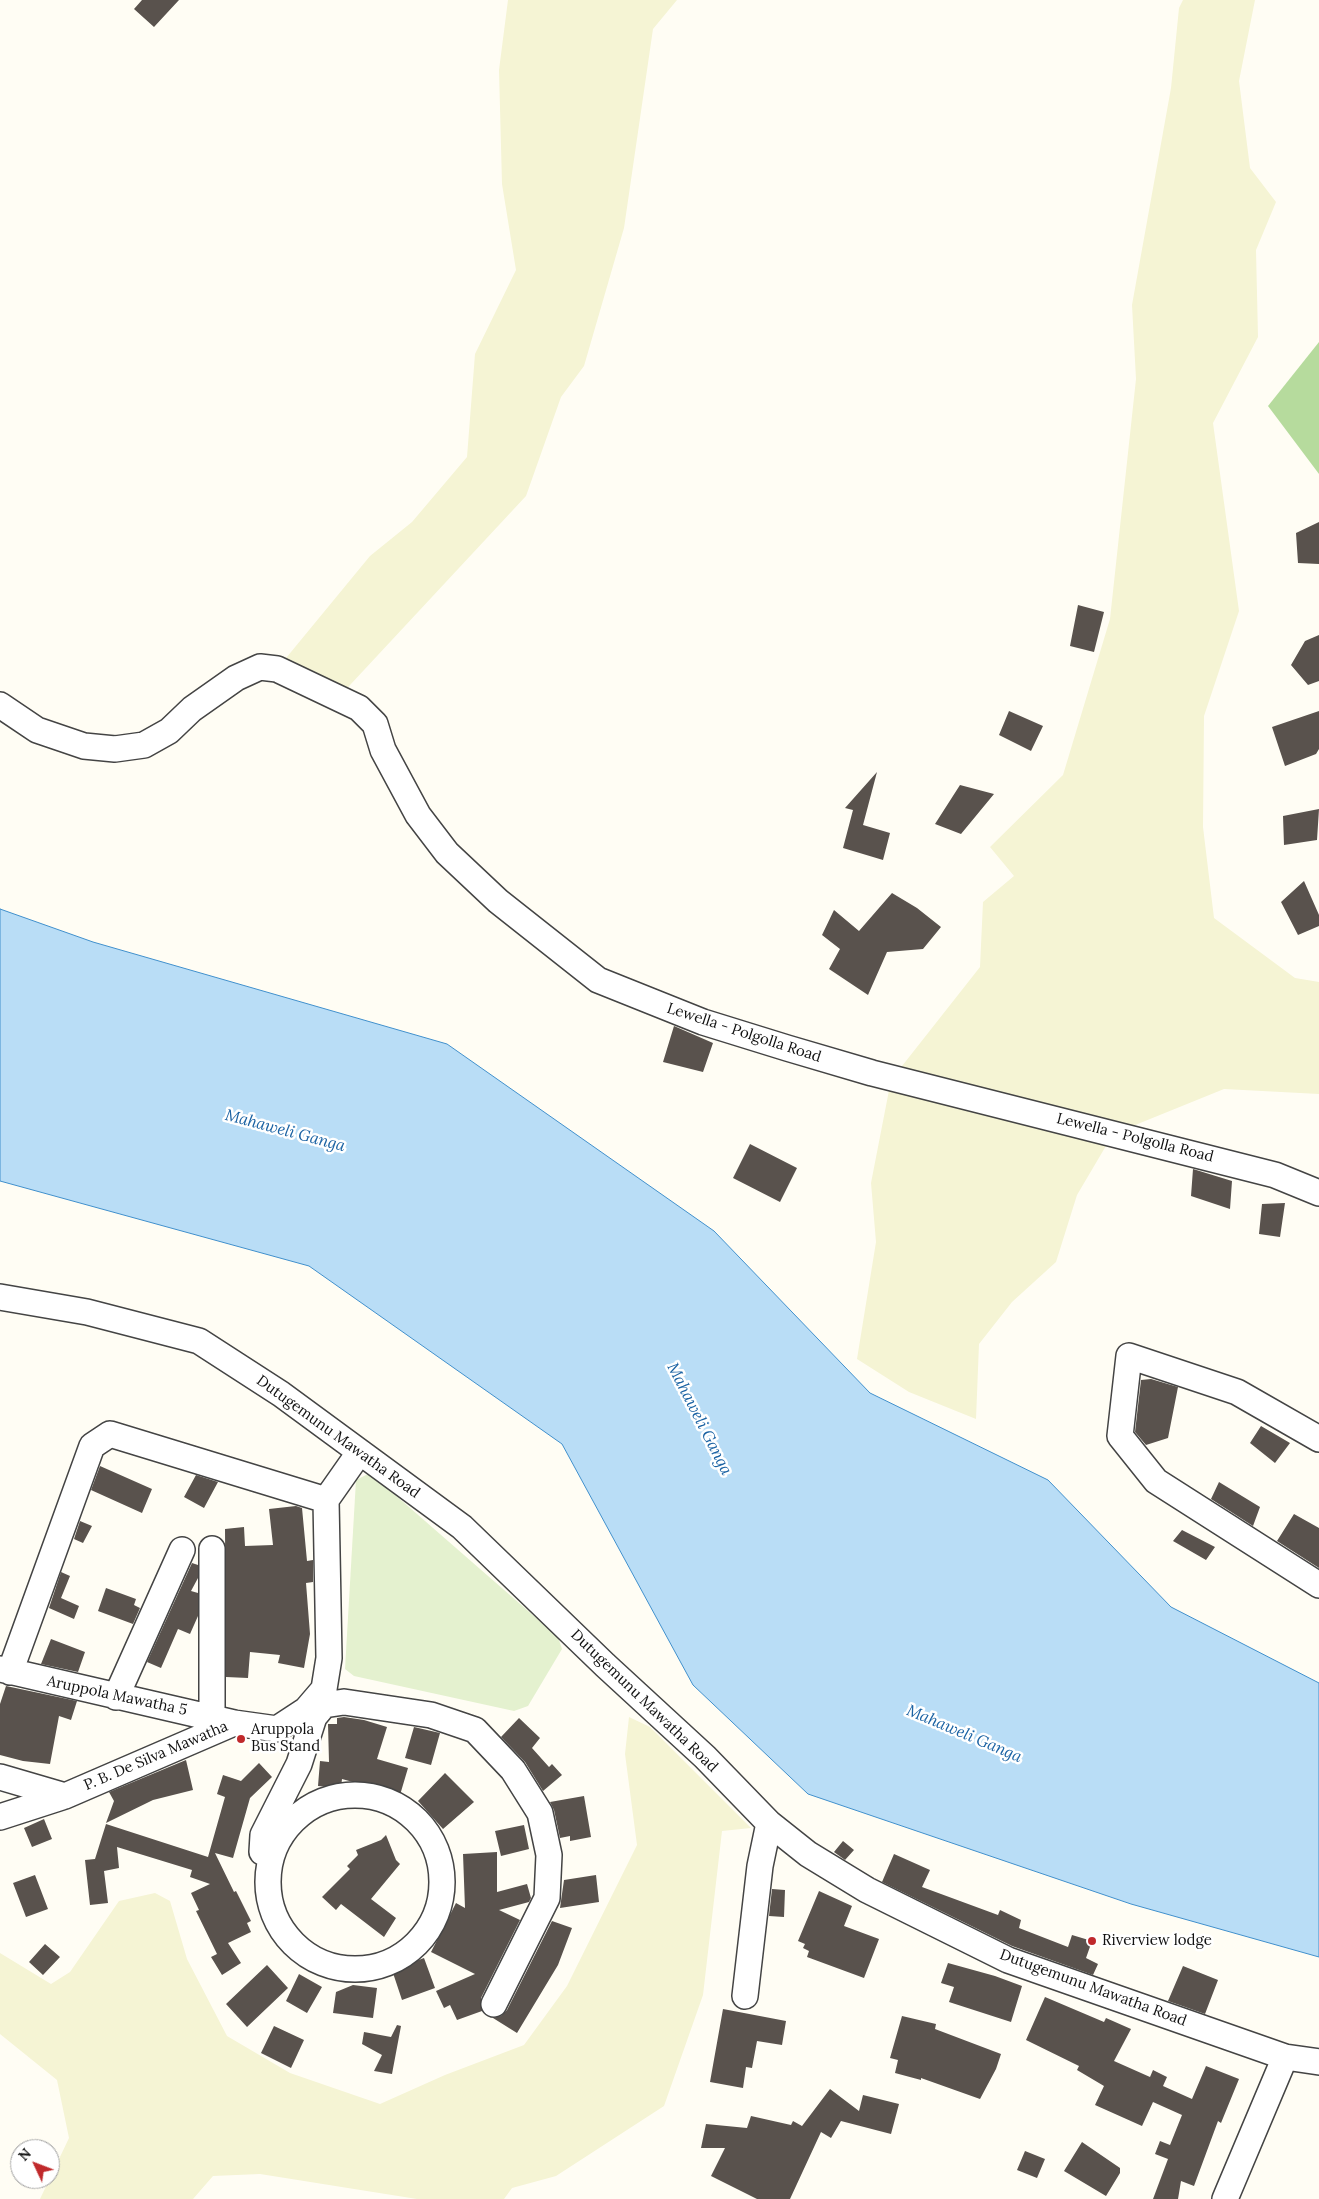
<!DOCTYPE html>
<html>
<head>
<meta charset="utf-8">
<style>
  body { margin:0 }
  #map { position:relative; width:1319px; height:2199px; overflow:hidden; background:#fffdf4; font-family:Lora,serif }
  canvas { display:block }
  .north { position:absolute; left:10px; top:2139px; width:50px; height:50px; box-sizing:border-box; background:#fff; border:1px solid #a0a0a0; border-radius:50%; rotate:313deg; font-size:14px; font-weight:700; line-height:20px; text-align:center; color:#111 }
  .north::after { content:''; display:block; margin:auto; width:18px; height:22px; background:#c0292b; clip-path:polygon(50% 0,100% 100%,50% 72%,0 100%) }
</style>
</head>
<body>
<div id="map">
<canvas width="1319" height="2199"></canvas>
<div class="north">N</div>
</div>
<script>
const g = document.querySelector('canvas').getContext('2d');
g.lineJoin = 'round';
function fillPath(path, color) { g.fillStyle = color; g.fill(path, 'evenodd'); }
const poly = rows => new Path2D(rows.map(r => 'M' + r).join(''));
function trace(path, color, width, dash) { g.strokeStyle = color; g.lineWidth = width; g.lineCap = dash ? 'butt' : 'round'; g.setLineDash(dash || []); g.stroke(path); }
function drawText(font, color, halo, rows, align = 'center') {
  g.font = font + ' Lora,serif'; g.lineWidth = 5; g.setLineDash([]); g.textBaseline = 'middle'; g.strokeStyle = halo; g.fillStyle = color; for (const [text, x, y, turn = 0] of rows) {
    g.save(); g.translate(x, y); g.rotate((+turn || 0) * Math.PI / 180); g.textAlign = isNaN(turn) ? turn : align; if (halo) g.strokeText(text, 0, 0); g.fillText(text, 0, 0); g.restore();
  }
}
fillPath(poly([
  [508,0,677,0,653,29,624,228,584,366,561,397,526,496,337,699,277,669,370,556,412,522,467,457,475,354,516,270,502,184,499,70],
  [1183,0,1255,0,1239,81,1250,168,1276,202,1256,250,1258,337,1213,423,1239,611,1204,716,1203,827,1214,918,1295,978,1319,982,1319,1094,1224,1089,1113,1134,1077,1195,1056,1262,1012,1302,979,1344,976,1419,909,1392,857,1359,876,1242,871,1183,891,1080,980,967,983,902,1014,876,990,847,1063,775,1110,619,1136,379,1132,305,1171,88,1179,8],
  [629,1717,650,1727,751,1828,722,1831,703,1995,664,2106,556,2176,512,2188,504,2199,417,2199,260,2174,213,2176,193,2199,40,2199,69,2138,57,2080,0,2034,0,1953,51,1984,70,1972,119,1901,155,1893,170,1901,187,1959,227,2036,290,2073,380,2104,445,2075,524,2045,567,1986,637,1845,625,1754]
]), '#f5f4d4');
fillPath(poly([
  [1319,342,1319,474,1268,406]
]), '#b6db9d');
fillPath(poly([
  [370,1473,558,1637,562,1649,528,1706,514,1711,354,1676,345,1669,356,1480]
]), '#e4f1cf');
const water = poly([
  [0,909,93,942,447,1044,714,1231,870,1393,1048,1480,1171,1607,1319,1683,1319,1957,1131,1904,808,1794,693,1685,562,1444,309,1266,0,1181,0,909]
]);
fillPath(water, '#b9ddf6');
trace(water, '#4190cc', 1);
fillPath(poly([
  [142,0,179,0,154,27,134,9],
  [1319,522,1319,564,1298,563,1296,533],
  [1078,605,1104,612,1094,652,1070,646],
  [1319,635,1319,681,1308,685,1291,665,1305,641],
  [1009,711,1043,726,1031,751,999,735],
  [1319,711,1319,749,1316,754,1285,766,1272,727],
  [877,772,863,825,890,833,883,860,843,848,853,810,845,808],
  [960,785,994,794,961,834,935,824],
  [1319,809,1317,840,1284,845,1283,816],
  [1304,881,1319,915,1319,926,1298,935,1281,902],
  [892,893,917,908,941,927,923,949,887,952,868,995,829,969,840,949,822,935,834,910,859,931],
  [674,1026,713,1043,703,1072,663,1062],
  [750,1144,797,1168,780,1202,733,1178],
  [1193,1169,1232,1181,1230,1209,1191,1196],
  [1285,1203,1280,1237,1259,1234,1262,1204],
  [1151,1379,1178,1387,1168,1438,1146,1445,1135,1432,1141,1380],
  [1261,1426,1290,1443,1275,1463,1250,1443],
  [100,1466,152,1489,142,1513,91,1490],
  [196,1475,218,1482,204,1508,184,1497],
  [1219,1482,1260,1507,1253,1526,1211,1499],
  [296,1506,302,1508,307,1561,313,1560,313,1582,306,1583,310,1634,304,1668,278,1663,280,1655,250,1652,248,1678,226,1677,225,1529,244,1527,245,1546,273,1545,269,1509],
  [1294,1514,1319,1528,1319,1568,1277,1541],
  [80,1521,92,1526,83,1543,74,1539],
  [1182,1530,1215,1547,1206,1560,1173,1541],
  [192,1563,198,1565,198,1578,191,1591,198,1593,198,1616,190,1634,178,1629,161,1668,147,1662],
  [61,1572,70,1576,61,1598,79,1606,74,1619,49,1608],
  [106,1588,136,1599,134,1605,140,1608,133,1624,98,1611],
  [51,1639,85,1652,78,1672,41,1664],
  [6,1686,77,1701,71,1720,59,1716,50,1764,23,1761,0,1755,0,1704],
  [344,1717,364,1720,387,1727,377,1759,408,1768,400,1795,342,1779,341,1788,318,1786,320,1761,329,1762,328,1724,337,1724,337,1718],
  [519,1718,540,1738,532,1748,549,1767,552,1764,562,1775,543,1791,525,1762,501,1737],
  [414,1727,440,1733,431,1765,405,1758],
  [186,1760,193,1790,153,1800,106,1823,114,1801,109,1792],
  [259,1763,272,1777,250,1798,233,1858,215,1853,234,1892,236,1891,251,1921,247,1923,251,1932,228,1943,241,1963,222,1975,211,1957,217,1954,196,1911,199,1910,191,1893,210,1884,190,1877,192,1870,117,1847,119,1868,104,1871,108,1903,90,1905,85,1860,95,1859,106,1824,208,1857,225,1797,217,1794,223,1775,241,1781],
  [445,1773,474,1802,443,1829,418,1801],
  [584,1796,591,1837,570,1841,570,1836,560,1838,554,1810,550,1802],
  [44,1819,52,1839,32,1847,24,1828],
  [524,1825,529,1849,501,1856,495,1831],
  [386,1835,396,1860,400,1864,371,1899,396,1918,384,1937,341,1904,336,1910,322,1897,350,1869,347,1866,358,1855,356,1850,381,1840],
  [843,1841,854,1850,845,1860,834,1852],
  [497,1852,497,1892,527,1884,531,1898,529,1902,499,1910,520,1920,481,1998,482,2011,457,2020,450,2005,444,2008,436,1991,475,1974,431,1952,456,1903,465,1908,463,1854],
  [894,1854,930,1870,922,1887,998,1915,1000,1910,1021,1920,1019,1928,1068,1947,1072,1935,1092,1941,1086,1958,1098,1964,1093,1975,1012,1946,882,1882],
  [35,1875,48,1909,26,1917,13,1883],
  [596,1875,599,1902,560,1908,564,1880],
  [772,1889,785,1890,784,1917,769,1916],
  [819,1891,852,1906,844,1926,879,1939,864,1978,807,1957,809,1951,803,1948,805,1944,798,1941],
  [552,1921,572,1928,558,1965,517,2033,493,2018,501,2016,507,2010],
  [45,1944,60,1957,43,1975,29,1962],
  [424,1958,435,1988,402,2000,392,1970],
  [948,1963,995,1976,1022,1986,1011,2022,949,2002,954,1987,941,1983],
  [267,1965,288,1988,247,2027,226,2004],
  [1183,1966,1218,1980,1205,2014,1168,2001],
  [299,1974,322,1987,307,2013,286,2001],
  [353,1985,377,1988,373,2018,333,2013,336,1992],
  [1045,1997,1104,2022,1106,2018,1131,2029,1114,2061,1150,2077,1153,2070,1167,2077,1163,2086,1192,2099,1206,2066,1239,2079,1221,2123,1218,2121,1194,2186,1181,2181,1178,2199,1153,2199,1168,2159,1155,2154,1160,2141,1170,2145,1182,2115,1153,2102,1142,2126,1095,2105,1104,2086,1077,2070,1079,2066,1026,2040],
  [723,2009,786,2021,782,2045,757,2041,752,2068,746,2067,743,2088,710,2082],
  [902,2016,936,2024,935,2029,1001,2054,996,2069,980,2099,921,2078,921,2080,895,2073,898,2060,890,2058],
  [397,2025,401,2026,392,2074,374,2071,382,2055,362,2044,364,2032,391,2037],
  [274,2026,304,2040,291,2068,261,2053],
  [830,2089,859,2111,863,2095,899,2104,891,2134,841,2121,831,2138,821,2132,790,2199,757,2199,711,2176,725,2148,701,2148,706,2124,747,2128,751,2116,791,2125,793,2121,802,2126],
  [1082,2142,1120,2168,1120,2173,1106,2196,1064,2171],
  [1025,2151,1045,2159,1037,2178,1017,2170]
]), '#59524d');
const minor = poly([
  [0,705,37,730,84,746,115,749,144,745,169,731,192,709,236,678,260,667,277,669,359,708,375,724,383,750,418,815,447,853,498,901,598,980,703,1022,787,1048,872,1073,1275,1175,1319,1193],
  [0,1297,87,1312,199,1341,281,1394,462,1527,605,1665,705,1757,769,1823,808,1854,867,1890,1008,1960,1285,2057,1319,2062],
  [1319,1439,1237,1392,1129,1356,1120,1436,1156,1481,1319,1585],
  [0,1669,234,1723],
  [10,1672,92,1446,110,1434,326,1500],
  [116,1697,182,1550],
  [324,1705,344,1702,431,1715,475,1730,513,1770,540,1813,549,1855,547,1898,494,2004],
  [212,1716,212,1549],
  [0,1777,65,1796],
  '268 1882a87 87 0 1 1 174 0a87 87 0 1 1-174 0Z',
  [0,1817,65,1796,234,1723,277,1729,306,1710,324,1689,329,1658,326,1500,359,1453],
  [262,1852,263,1835,299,1764,314,1717,324,1705,324,1699],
  [745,1996,760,1866,769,1823],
  [1225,2199,1285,2057]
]);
trace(minor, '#444', 28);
trace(minor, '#fff', 25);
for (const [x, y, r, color] of [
  [241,1739,5,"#c0292b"],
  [1092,1941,5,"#c0292b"]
]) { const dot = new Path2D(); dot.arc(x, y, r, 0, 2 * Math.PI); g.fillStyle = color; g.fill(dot); trace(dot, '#fff', 2); }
drawText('15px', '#111', '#fff', [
  ["Lewella - Polgolla Road",744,1033,18],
  ["Lewella - Polgolla Road",1135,1138,14],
  ["Dutugemunu Mawatha Road",338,1437,36],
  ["Aruppola Mawatha 5",117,1696,12],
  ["Dutugemunu Mawatha Road",644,1701,44],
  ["P. B. De Silva Mawatha",156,1756,-23],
  ["Dutugemunu Mawatha Road",1093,1988,20]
]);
drawText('15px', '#111', '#fff', [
  ["Aruppola",251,1730],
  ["Bus Stand",251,1747],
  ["Riverview lodge",1102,1941]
], 'left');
drawText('italic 16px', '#1a62a3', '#fff', [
  ["Mahaweli Ganga",285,1131,15],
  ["Mahaweli Ganga",699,1419,63],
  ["Mahaweli Ganga",964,1734,23]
]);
</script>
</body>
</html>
